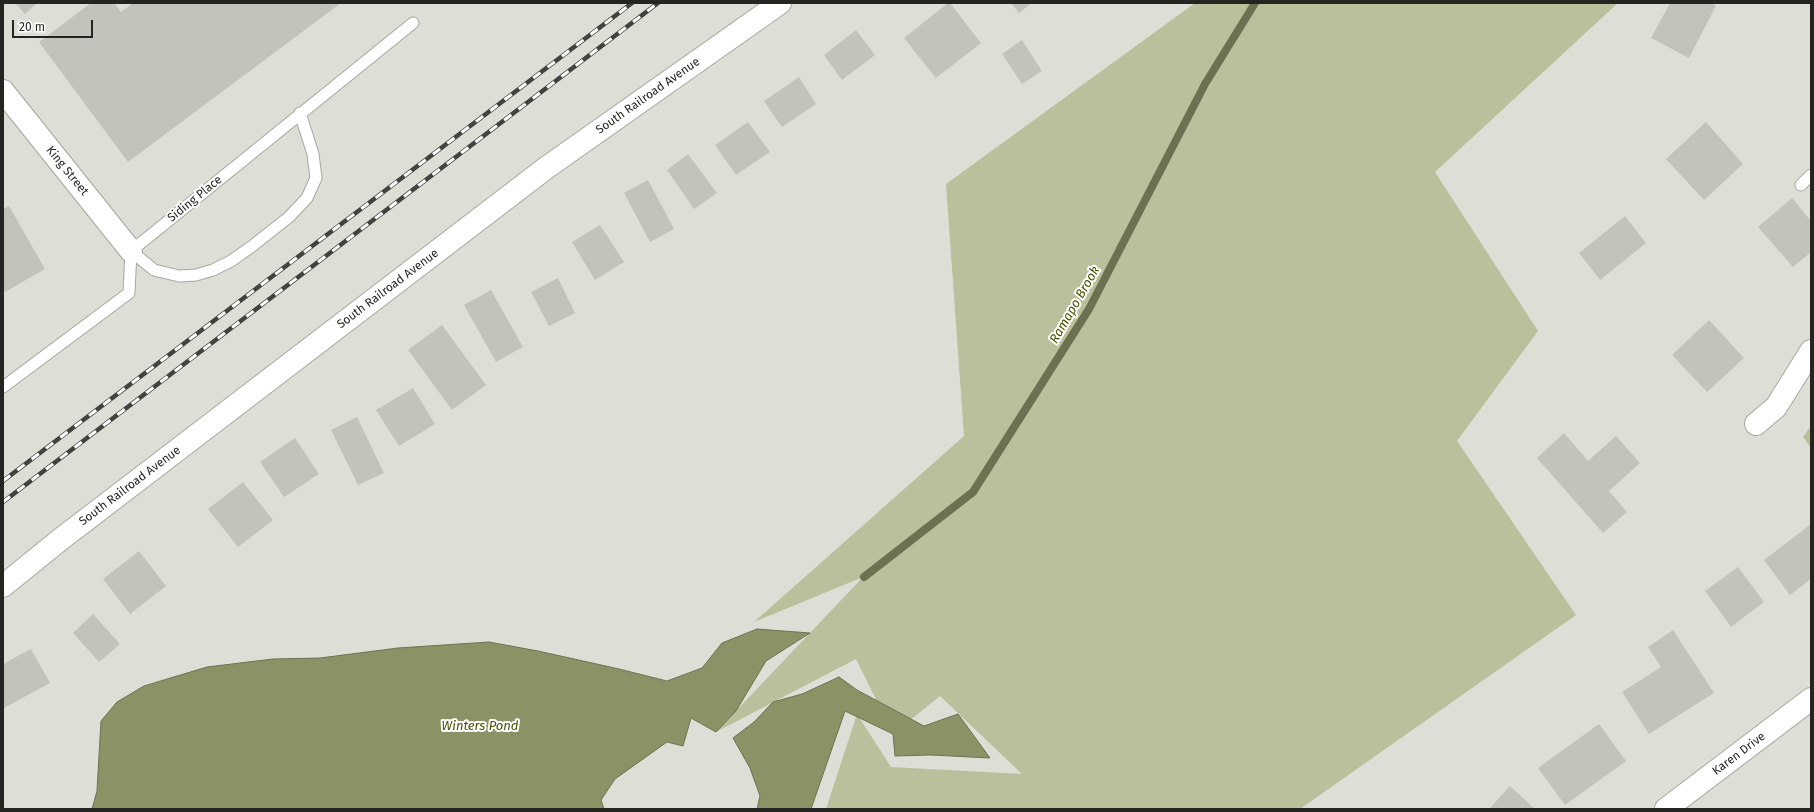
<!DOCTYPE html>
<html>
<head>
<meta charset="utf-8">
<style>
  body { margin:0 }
  #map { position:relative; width:1814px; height:812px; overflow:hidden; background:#dddfd6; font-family:"Fira Sans",sans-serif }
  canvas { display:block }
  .frame { position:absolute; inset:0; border:4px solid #242421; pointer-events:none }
  .scale { position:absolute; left:12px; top:20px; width:81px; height:18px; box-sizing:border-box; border:2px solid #242421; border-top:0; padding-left:5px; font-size:12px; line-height:14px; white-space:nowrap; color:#242421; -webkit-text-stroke:3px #fff; paint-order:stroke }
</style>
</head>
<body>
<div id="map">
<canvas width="1814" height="812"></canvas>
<div class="frame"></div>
<div class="scale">20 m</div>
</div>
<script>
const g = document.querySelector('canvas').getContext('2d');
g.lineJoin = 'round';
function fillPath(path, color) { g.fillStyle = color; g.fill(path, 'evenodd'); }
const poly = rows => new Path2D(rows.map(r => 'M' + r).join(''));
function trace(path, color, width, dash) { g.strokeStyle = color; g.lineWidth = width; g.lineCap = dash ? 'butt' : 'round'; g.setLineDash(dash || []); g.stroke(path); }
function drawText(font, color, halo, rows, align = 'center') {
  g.font = font + ' "Fira Sans",sans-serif'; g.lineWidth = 4; g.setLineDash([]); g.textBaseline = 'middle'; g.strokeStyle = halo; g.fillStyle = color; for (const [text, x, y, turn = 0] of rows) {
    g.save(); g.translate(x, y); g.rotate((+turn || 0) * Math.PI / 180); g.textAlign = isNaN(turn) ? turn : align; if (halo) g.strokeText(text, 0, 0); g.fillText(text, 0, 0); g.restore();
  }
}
fillPath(poly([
  [1195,3,1618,3,1435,172,1538,331,1457,441,1576,615,1300,809,826,809,857,714,891,767,1022,774,940,696,893,734,856,659,716,732,863,577,754,622,964,436,946,184],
  [1811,426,1811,448,1803,437]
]), '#b9c09b');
const water = poly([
  [757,629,810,633,766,661,736,711,716,732,691,718,683,746,667,742,615,779,601,800,604,809,92,809,97,791,101,721,117,702,144,686,207,667,273,659,320,658,398,648,489,642,538,651,619,669,667,681,702,668,722,643,757,629],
  [839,677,857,690,924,726,958,714,990,758,931,755,895,756,893,734,845,711,811,809,757,809,760,796,750,768,733,738,754,722,773,702,802,694,839,677]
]);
fillPath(water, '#8b9366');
trace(water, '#6c7251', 1);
trace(poly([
  [864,577,973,492,1089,309,1205,84,1255,3]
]), '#6c7251', 8);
fillPath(poly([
  [15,3,37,3,25,14],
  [91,3,114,3,121,12,133,3,341,3,128,162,39,42],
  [948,3,950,3,981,43,936,78,904,38],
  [1011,3,1032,3,1019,13],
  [1670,3,1711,3,1716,6,1689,58,1651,38],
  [856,30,875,55,842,80,824,55],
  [1022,40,1042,71,1022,84,1002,54],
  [799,77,816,104,782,127,764,101],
  [748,122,770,152,736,175,715,145],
  [1706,122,1743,164,1704,200,1666,159],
  [688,154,717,193,694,209,667,170],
  [648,180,674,229,650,242,624,193],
  [1792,198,1811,221,1811,252,1793,267,1758,227],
  [9,206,45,269,5,292,3,288,3,209],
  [1625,216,1646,243,1600,280,1579,253],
  [600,225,624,262,595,280,572,242],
  [558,278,575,313,549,326,531,292],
  [491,290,523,347,496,362,464,305],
  [1709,320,1744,358,1707,392,1672,355],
  [442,325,486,385,452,410,408,350],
  [413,388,435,424,399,446,376,410],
  [357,417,384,473,358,485,331,430],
  [1564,433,1588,461,1616,436,1640,463,1609,491,1627,512,1603,533,1537,458],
  [295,438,319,474,284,497,260,462],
  [243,482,273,520,238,547,208,509],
  [1811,524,1811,579,1790,595,1764,560],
  [139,551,166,586,130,614,103,579],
  [1738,567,1764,602,1731,627,1705,591],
  [93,614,120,644,99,662,73,633],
  [1673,630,1714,693,1649,734,1622,692,1661,667,1648,647],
  [31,649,50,683,4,708,3,664],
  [1599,724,1626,761,1565,805,1538,768],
  [1510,786,1535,809,1489,809]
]), '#c2c4bb');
const service = poly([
  [1801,185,1811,175],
  [131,251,154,270,179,276,196,275,213,270,231,261,251,247,289,217,307,198,316,178,313,154,300,113],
  [3,387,129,293,131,251,413,23]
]);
const minor = poly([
  [3,91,131,251],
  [1756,424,1776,407,1811,351],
  [3,586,61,539,546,168,780,3],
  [1666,809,1811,699]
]);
trace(service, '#a6a8a0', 13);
trace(minor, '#a6a8a0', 24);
trace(service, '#fff', 11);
trace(minor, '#fff', 22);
const rail = poly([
  [3,481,632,3],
  [3,502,658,3]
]);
trace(rail, '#42423e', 4.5);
trace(rail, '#fff', 3, [9]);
drawText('12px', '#242421', '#fff', [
  ["South Railroad Avenue",648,96,-35],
  ["King Street",67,171,51],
  ["Siding Place",195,199,-39],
  ["South Railroad Avenue",388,289,-37],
  ["South Railroad Avenue",130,486,-37],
  ["Karen Drive",1739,754,-37]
]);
drawText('italic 13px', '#485101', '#fff', [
  ["Ramapo Brook",1075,305,-60],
  ["Winters Pond",480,726]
]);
</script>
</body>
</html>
